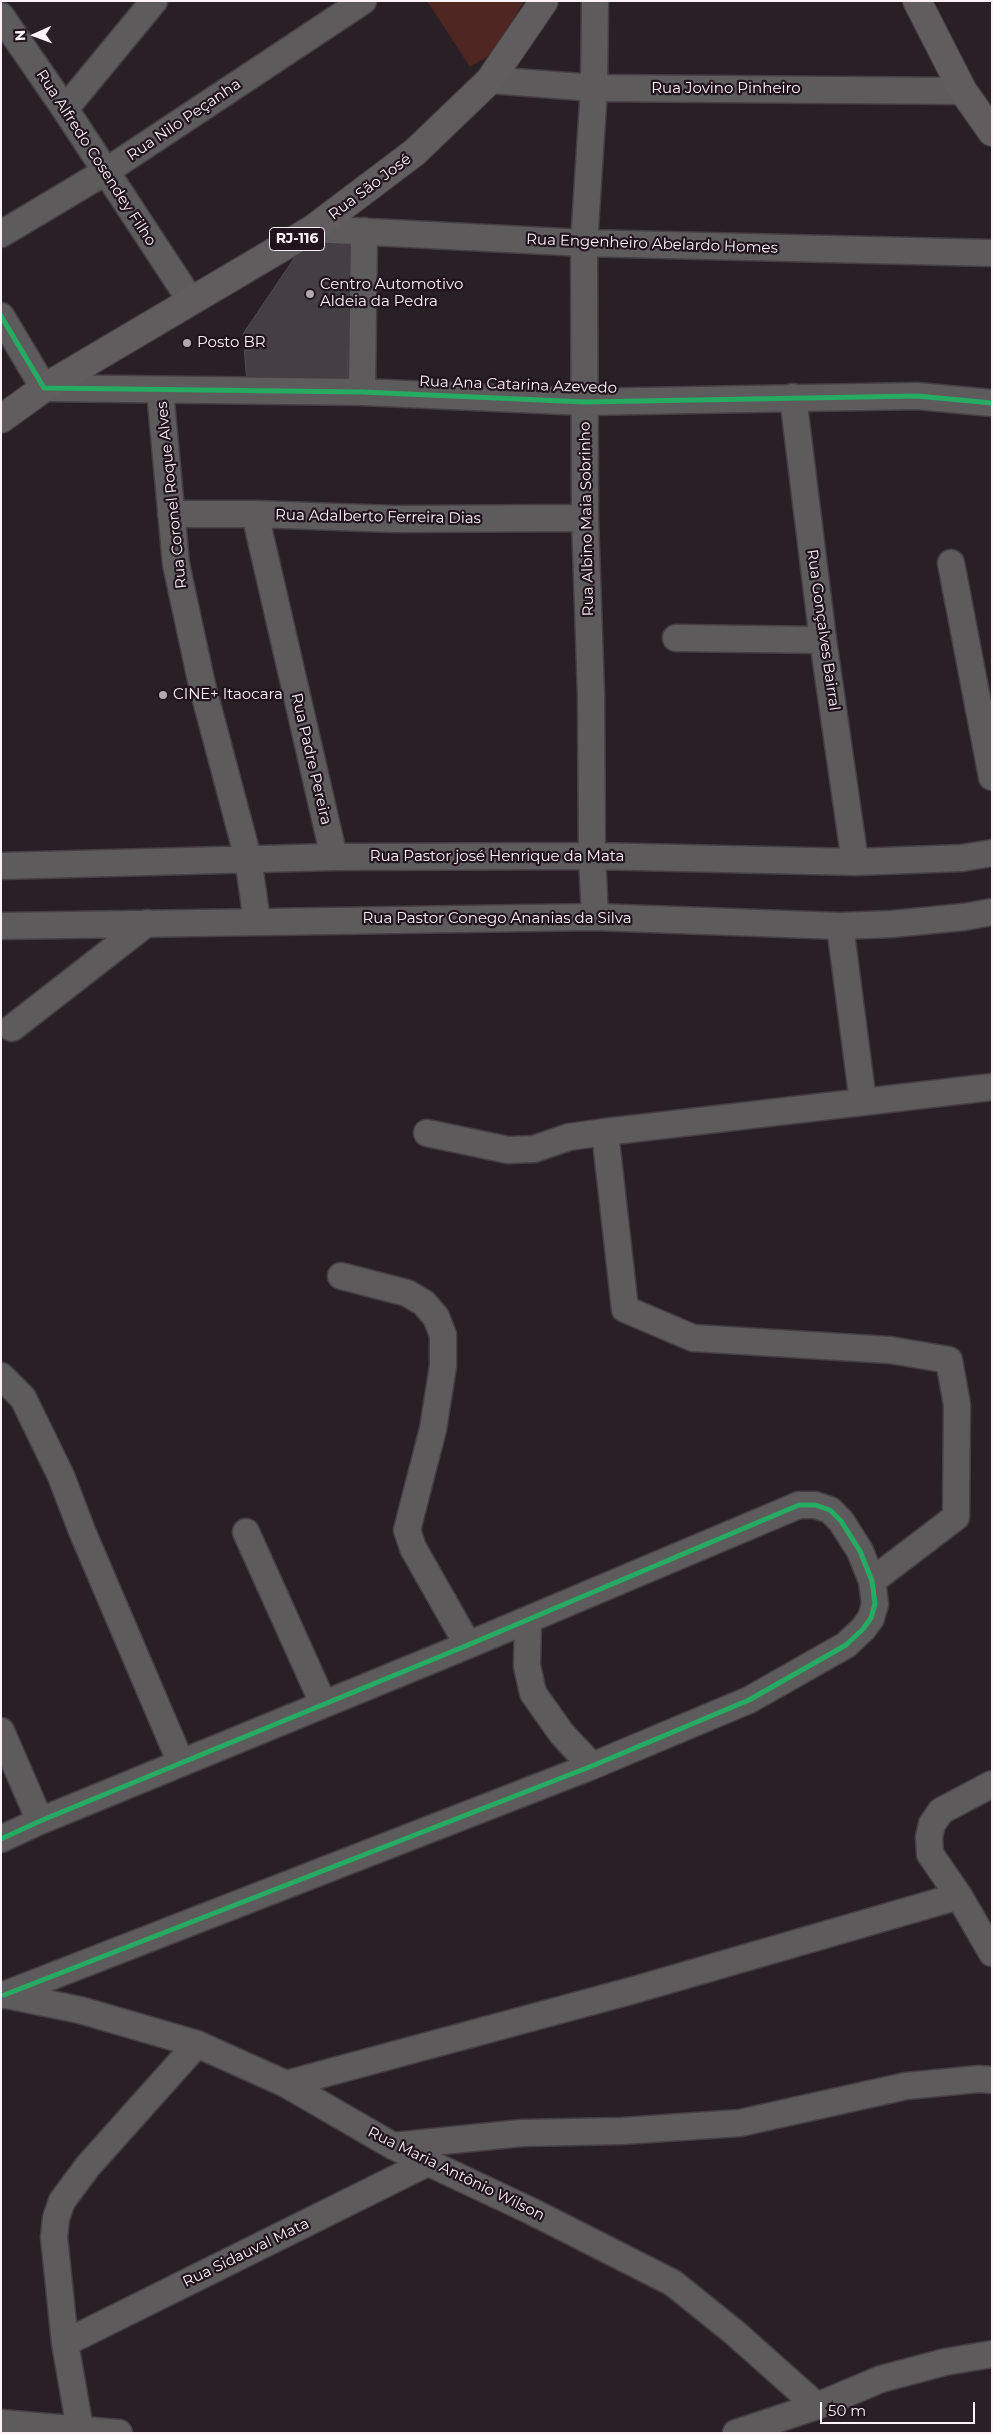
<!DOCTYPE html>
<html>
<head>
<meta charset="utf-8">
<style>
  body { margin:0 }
  #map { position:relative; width:993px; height:2434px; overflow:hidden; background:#282025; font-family:Montserrat,sans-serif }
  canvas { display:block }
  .frame { position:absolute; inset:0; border:2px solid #fbf1f7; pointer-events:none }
  .north { position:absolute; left:10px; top:10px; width:50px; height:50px; -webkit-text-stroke:4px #21141d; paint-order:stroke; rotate:268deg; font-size:14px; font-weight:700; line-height:20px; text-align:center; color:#fbf1f7 }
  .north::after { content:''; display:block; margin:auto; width:18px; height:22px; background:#fbf1f7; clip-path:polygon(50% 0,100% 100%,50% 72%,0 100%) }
  .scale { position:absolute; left:820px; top:2402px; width:155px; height:22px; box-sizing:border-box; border:2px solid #fbf1f7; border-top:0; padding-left:6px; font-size:15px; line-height:18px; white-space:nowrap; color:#fbf1f7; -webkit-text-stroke:4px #21141d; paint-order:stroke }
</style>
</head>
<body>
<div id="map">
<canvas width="993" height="2434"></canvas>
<div class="frame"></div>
<div class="north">N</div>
<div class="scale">50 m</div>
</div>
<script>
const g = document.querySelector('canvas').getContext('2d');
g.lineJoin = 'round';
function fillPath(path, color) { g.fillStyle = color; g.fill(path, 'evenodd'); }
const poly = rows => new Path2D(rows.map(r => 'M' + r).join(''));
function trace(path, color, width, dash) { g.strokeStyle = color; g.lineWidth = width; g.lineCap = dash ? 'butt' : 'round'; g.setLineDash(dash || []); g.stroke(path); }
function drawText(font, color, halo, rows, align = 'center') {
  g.font = font + ' Montserrat,sans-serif'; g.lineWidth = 4.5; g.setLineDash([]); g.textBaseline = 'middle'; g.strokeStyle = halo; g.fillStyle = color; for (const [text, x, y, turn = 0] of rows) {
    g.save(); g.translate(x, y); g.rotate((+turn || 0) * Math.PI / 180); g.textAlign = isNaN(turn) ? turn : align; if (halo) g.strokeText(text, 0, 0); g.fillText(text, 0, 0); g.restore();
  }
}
fillPath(poly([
  [427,1,524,1,493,53,470,67]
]), '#4f2622');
const building = poly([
  [317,241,351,244,347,386,247,383,243,334,297,254,317,241]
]);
fillPath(building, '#453f43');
trace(building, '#514b50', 1);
const minor = poly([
  [595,1,594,88,584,243,585,518,591,695,592,856,595,917],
  [1,16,65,109,191,301],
  [490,80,594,88,963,91],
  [65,109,154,1],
  [313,229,584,243,992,253],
  [1,234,105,172,363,1],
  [1,316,44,388,362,392,585,402,917,396,992,403],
  [160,391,176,564,202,685,248,858,257,921],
  [362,392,364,231],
  [793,397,823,640,855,862],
  [171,514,255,514,394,519,585,518],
  [255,514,334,857],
  [951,563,992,777],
  [676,638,823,640],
  [1,866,334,857,592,856,855,862,962,858,992,853],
  [1,926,595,917,840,926,892,924,964,917,992,912],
  [840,926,863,1102,992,1087],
  [12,1028,147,923],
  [605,1132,625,1309,693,1338,890,1350,949,1360,957,1405,956,1517,872,1581],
  [427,1133,508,1150,534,1149,569,1137,605,1132,863,1102],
  [341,1276,407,1293,424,1303,436,1317,443,1335,443,1366,433,1429,407,1530,413,1548,468,1645],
  [1,1376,23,1398,61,1476,82,1531,181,1763],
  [246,1532,323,1703],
  [528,1620,527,1666,533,1693,562,1734,592,1766],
  [1,1731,40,1821],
  [992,1784,941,1811,932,1824,929,1837,930,1854,959,1896,992,1953],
  [1,1839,40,1821,468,1645,799,1505,815,1505,830,1510,841,1521,860,1551,872,1581,875,1604,871,1618,863,1629,846,1645,749,1700,592,1766,4,1995],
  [1,1994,80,2010,197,2044,286,2084,393,2146,531,2211,673,2283,735,2333,817,2406],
  [286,2084,634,1990,959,1896],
  [393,2146,522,2133,622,2131,740,2123,906,2086,979,2079,992,2080],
  [65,2343,427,2163],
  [1,2423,119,2433],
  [77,2433,80,2429,65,2343,54,2237,56,2218,62,2201,88,2166,197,2044],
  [736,2433,817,2406,881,2379,945,2362,992,2354]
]);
const major = poly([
  [917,1,963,91,992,132],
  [1,419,44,388,313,229,415,152,490,80,544,1]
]);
trace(minor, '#453e42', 29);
trace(major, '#453e42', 30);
trace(minor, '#5e5b5c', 26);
trace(major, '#615c5d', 28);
trace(poly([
  [1,316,44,388,362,392,585,402,917,396,992,403],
  [1,1839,40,1821,468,1645,799,1505,815,1505,830,1510,841,1521,860,1551,872,1581,875,1604,871,1618,863,1629,846,1645,749,1700,592,1766,4,1995]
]), '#26ab63', 5);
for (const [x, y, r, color] of [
  [310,294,5,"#b1a8ae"],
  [187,343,5,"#b1a8ae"],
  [163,695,5,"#b1a8ae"]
]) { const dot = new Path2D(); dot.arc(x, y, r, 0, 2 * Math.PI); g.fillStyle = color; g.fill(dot); trace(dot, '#21141d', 2); }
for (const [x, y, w] of [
  [297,239,55]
]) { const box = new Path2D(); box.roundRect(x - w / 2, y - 11.5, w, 23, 4); g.fillStyle = '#21141d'; g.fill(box); trace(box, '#fbf1f7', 1); }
drawText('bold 14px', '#fbf1f7', null, [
  ["RJ-116",297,239]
]);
drawText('15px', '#fbf1f7', '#21141d', [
  ["Rua Jovino Pinheiro",726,89],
  ["Rua Nilo Peçanha",184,120,-34],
  ["Rua Alfredo Cosendey Filho",96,158,57],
  ["Rua São José",370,187,-37],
  ["Rua Engenheiro Abelardo Homes",652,244,2],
  ["Rua Ana Catarina Azevedo",518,385,2],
  ["Rua Coronel Roque Alves",172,495,-96],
  ["Rua Adalberto Ferreira Dias",378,517,1],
  ["Rua Albino Maia Sobrinho",587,519,-91],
  ["Rua Gonçalves Bairral",823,630,82],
  ["Rua Padre Pereira",311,759,77],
  ["Rua Pastor josé Henrique da Mata",497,857],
  ["Rua Pastor Conego Ananias da Silva",497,919],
  ["Rua Maria Antônio Wilson",456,2174,26],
  ["Rua Sidauval Mata",246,2253,-26]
]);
drawText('15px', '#fbf1f7', '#21141d', [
  ["Centro Automotivo",320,285],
  ["Aldeia da Pedra",320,302],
  ["Posto BR",197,343],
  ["CINE+ Itaocara",173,695]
], 'left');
</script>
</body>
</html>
